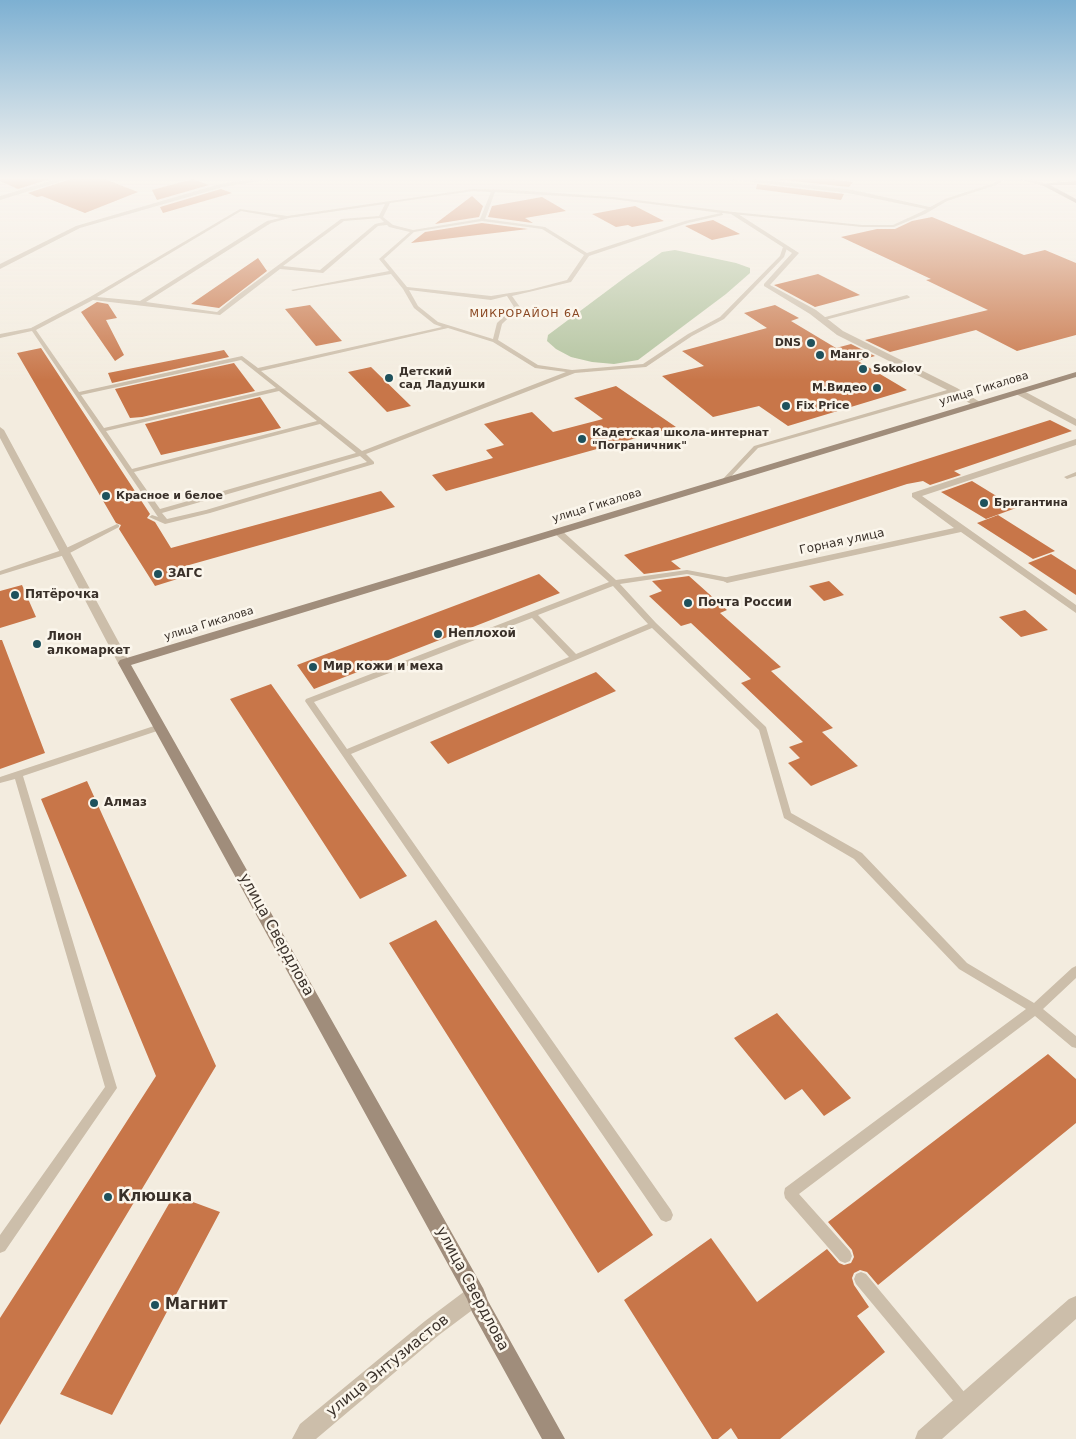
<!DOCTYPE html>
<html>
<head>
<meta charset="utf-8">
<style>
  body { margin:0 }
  canvas { display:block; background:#f3ecdf }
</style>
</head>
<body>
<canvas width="1076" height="1439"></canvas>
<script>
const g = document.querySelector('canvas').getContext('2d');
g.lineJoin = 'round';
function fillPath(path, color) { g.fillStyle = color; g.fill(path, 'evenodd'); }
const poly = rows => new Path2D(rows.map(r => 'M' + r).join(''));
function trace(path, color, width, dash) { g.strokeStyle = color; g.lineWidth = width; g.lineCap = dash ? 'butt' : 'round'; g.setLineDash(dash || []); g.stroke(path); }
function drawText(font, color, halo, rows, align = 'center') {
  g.font = font + ' "DejaVu Sans",sans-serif'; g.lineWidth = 5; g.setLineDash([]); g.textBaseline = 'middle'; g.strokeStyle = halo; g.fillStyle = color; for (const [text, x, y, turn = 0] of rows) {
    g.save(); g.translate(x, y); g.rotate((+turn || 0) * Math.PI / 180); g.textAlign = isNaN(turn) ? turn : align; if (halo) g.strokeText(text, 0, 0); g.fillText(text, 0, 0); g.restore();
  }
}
fillPath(poly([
  [675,250,736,263,750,268,750,273,726,294,638,360,614,364,592,362,571,357,556,349,547,341,548,335,627,276,662,252]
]), '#b2c39e');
fillPath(poly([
  [0,178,53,178,18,189,0,181],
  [74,178,102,178,138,192,85,213,42,196,37,197,28,193],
  [765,178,825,178,853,182,849,187],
  [193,179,209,185,157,200,152,190],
  [757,184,844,194,841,200,756,189],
  [221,189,232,193,163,213,160,207],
  [472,196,483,206,479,217,435,224],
  [542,197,566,211,525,218,533,223,488,217,492,206],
  [635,206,664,221,632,227,628,225,616,227,592,214],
  [932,217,1024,255,1045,250,1076,263,1076,335,1017,351,976,330,890,352,865,340,988,310,926,280,931,279,841,237,877,229,895,229,912,221],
  [713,220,740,234,712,240,685,226],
  [482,223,528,229,411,243,425,232],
  [258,258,267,271,219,308,191,304],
  [818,274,860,295,815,307,774,285],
  [97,302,108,304,117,318,106,320,124,355,115,361,81,312],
  [310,305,342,341,316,346,285,309],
  [775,305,799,318,791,321,836,348,851,344,875,356,858,361,907,390,788,426,759,406,713,417,662,376,704,366,682,351,767,328,744,313],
  [41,348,150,514,147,518,155,522,171,548,381,491,395,507,182,567,187,576,155,586,119,529,121,525,116,523,17,353],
  [224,350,229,357,112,383,108,373],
  [234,363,255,391,142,417,130,418,115,389],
  [371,367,411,406,387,412,348,372],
  [616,386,676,427,446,491,432,475,493,458,486,450,504,445,484,424,532,412,553,432,603,419,574,398],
  [260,397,281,428,161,455,145,424],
  [1050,420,1072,431,954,471,961,475,930,485,923,481,907,484,671,561,681,569,644,574,624,555],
  [972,481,1016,508,986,519,941,492],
  [998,515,1055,551,1033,559,977,523],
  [1051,554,1076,570,1076,595,1028,563],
  [539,574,560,593,314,689,297,665],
  [689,576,727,610,720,613,781,667,771,671,833,728,822,732,858,766,811,786,788,763,800,758,789,747,803,742,741,683,751,679,691,623,681,626,649,596,662,591,652,581],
  [829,581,844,595,824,601,809,586],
  [22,585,36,617,0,628,0,591],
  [1025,610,1048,630,1021,637,999,617],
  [0,640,2,640,45,753,0,769],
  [596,672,616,691,448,764,430,742],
  [271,684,407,876,360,899,230,699],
  [87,781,216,1066,0,1425,0,1318,156,1076,41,799],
  [436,920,653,1235,598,1273,389,943],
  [777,1013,851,1098,824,1116,802,1089,785,1100,734,1038],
  [1048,1054,1076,1079,1076,1123,878,1285,867,1272,860,1270,854,1273,852,1278,854,1285,869,1307,857,1316,885,1352,780,1439,738,1439,731,1428,718,1439,712,1439,624,1300,711,1238,757,1302,827,1249,839,1263,844,1265,851,1263,854,1257,852,1250,828,1222],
  [174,1195,220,1212,112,1415,60,1394]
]), '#c87649');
fillPath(poly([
  [1001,178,1007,178,996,185,947,201,925,214,894,227,862,227,722,213,723,215,688,223,589,256,571,282,512,296,520,307,502,324,498,340,538,365,572,370,643,364,688,334,720,317,780,256,783,247,787,248,784,257,724,319,692,336,646,367,575,373,366,454,374,462,374,464,210,513,165,524,149,517,152,515,158,517,32,331,0,338,0,334,31,328,90,297,240,209,287,216,473,189,512,190,612,197,733,212,862,225,893,225,921,212,945,199,994,183,1001,178],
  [473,191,491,192,480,219,413,230,393,225,383,217,390,203,473,191],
  [495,192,612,199,721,213,685,221,587,253,545,227,485,219,495,192],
  [385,204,379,216,341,219,239,294,217,312,146,302,271,223,289,218,385,204],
  [241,211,281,218,267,221,140,301,97,297,241,211],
  [380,218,384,222,375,224,320,270,283,266,344,221,380,218],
  [482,221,542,229,584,255,567,280,529,290,491,296,407,287,384,259,414,232,482,221],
  [387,225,389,227,410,232,379,259,389,271,291,290,293,291,391,274,403,289,414,308,434,324,442,327,258,368,242,356,79,392,36,330,93,300,220,315,280,269,323,273,378,226,387,225],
  [409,290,491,300,507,296,514,307,497,323,493,339,438,322,418,306,409,290],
  [448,328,493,342,535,368,566,372,362,451,261,371,448,328],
  [241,360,276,388,104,428,81,395,241,360],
  [279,391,317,421,132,469,106,431,279,391],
  [320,424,356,453,160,509,134,472,320,424],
  [360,456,367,462,206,510,167,519,162,513,360,456],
  [1053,178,1058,178,1062,183,1059,184,1053,178],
  [907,295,910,297,909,298,821,321,818,319,907,295],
  [954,388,956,389,956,391,758,448,725,483,721,483,720,482,754,446,954,388],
  [1076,472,1076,476,1067,479,1064,477,1076,472],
  [117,524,119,525,119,527,68,554,0,575,0,571,62,550,117,524],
  [554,529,560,529,616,580,687,570,730,578,731,580,727,582,687,574,620,584,656,623,766,727,791,813,862,853,967,963,1034,1003,1072,968,1076,966,1076,978,1043,1009,1076,1036,1076,1048,1072,1047,1035,1016,799,1194,850,1251,852,1256,850,1261,845,1263,840,1261,785,1198,784,1193,785,1188,1026,1009,959,969,854,859,784,818,759,730,652,628,351,754,671,1210,673,1215,671,1220,666,1222,661,1220,305,701,306,699,609,582,554,533,554,529],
  [613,586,648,624,576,654,538,615,613,586],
  [532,618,569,657,347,749,314,702,532,618],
  [160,724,163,725,164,727,163,729,23,776,117,1088,5,1251,0,1253,0,1235,105,1087,15,779,0,783,0,777,160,724],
  [861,1272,866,1274,970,1399,972,1404,970,1409,965,1411,960,1409,856,1284,854,1279,856,1274,861,1272]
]), '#ccbeaa');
fillPath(poly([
  [61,178,72,178,0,200,0,196,61,178],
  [259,178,278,178,223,187,80,228,0,269,0,264,76,226,220,184,259,178],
  [719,178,743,178,848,189,934,208,931,210,848,193,719,178],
  [731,212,735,212,799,253,770,285,816,310,843,331,957,388,980,402,980,406,974,406,951,392,837,335,810,314,764,286,764,284,792,253,731,214,731,212],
  [1016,390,1022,390,1076,419,1076,426,1016,394,1016,390],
  [1076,439,1076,445,922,496,1076,605,1076,613,961,532,727,583,722,580,727,577,954,528,912,497,912,493,1076,439],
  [1076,1296,1076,1319,942,1439,915,1439,918,1431,1069,1299,1076,1296]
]), '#ccbeaa');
fillPath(poly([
  [1016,178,1028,178,1046,184,1043,186,1016,178],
  [0,427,4,430,130,663,128,666,120,666,118,663,0,438,0,427],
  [476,1285,483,1288,486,1295,483,1302,439,1335,316,1439,292,1439,300,1424,425,1321,469,1288,476,1285]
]), '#ccbeaa');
fillPath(poly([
  [1076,181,1076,185,1050,185,1076,199,1076,203,1040,184,1076,181],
  [1076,372,1076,377,131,665,483,1288,488,1301,565,1439,542,1439,472,1312,467,1299,118,663,120,660,1076,372]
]), '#a08d7b');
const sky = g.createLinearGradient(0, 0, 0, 380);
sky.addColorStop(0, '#7db0d2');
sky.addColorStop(0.47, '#faf6f1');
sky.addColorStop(1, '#faf6f100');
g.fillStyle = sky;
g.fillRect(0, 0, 1076, 380);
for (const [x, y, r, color] of [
  [811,343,5,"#1e515c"],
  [820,355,5,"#1e515c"],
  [863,369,5,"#1e515c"],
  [389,378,5,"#1e515c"],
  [877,388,5,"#1e515c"],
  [786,406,5,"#1e515c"],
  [582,439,5,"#1e515c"],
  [106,496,5,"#1e515c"],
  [984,503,5,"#1e515c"],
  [158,574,5,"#1e515c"],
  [15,595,5,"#1e515c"],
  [688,603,5,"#1e515c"],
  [438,634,5,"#1e515c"],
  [37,644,5,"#1e515c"],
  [313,667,5,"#1e515c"],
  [94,803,5,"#1e515c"],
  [108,1197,5,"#1e515c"],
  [155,1305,5,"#1e515c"]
]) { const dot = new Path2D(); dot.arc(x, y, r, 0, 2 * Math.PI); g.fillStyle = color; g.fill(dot); trace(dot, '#fbf6ec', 2); }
g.letterSpacing = '1px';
drawText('11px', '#8a4721', '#fbf6ec', [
  ["МИКРОРАЙОН 6А",525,314]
]);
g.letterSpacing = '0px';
drawText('bold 11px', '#3a312a', '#fbf6ec', [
  ["DNS",801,343,"right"],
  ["Манго",830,355],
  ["Sokolov",873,369],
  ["Детский",399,372],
  ["сад Ладушки",399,385],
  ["М.Видео",867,388,"right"],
  ["Fix Price",796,406],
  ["Кадетская школа-интернат",592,433],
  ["\"Пограничник\"",592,446],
  ["Красное и белое",116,496],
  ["Бригантина",994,503]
], 'left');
drawText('11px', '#3a312a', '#fbf6ec', [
  ["улица Гикалова",984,389,-17],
  ["улица Гикалова",597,506,-17],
  ["улица Гикалова",209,624,-17]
]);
drawText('12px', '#3a312a', '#fbf6ec', [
  ["Горная улица",842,542,-12]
]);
drawText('bold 12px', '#3a312a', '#fbf6ec', [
  ["ЗАГС",168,574],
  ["Пятёрочка",25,595],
  ["Почта России",698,603],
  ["Неплохой",448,634],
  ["Лион",47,637],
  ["алкомаркет",47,651],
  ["Мир кожи и меха",323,667],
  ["Алмаз",104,803]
], 'left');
drawText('15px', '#3a312a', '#fbf6ec', [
  ["улица Свердлова",276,935,61],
  ["улица Свердлова",472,1289,62],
  ["улица Энтузиастов",388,1366,-39]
]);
drawText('bold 15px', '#3a312a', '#fbf6ec', [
  ["Клюшка",118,1197],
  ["Магнит",165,1305]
], 'left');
</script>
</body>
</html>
